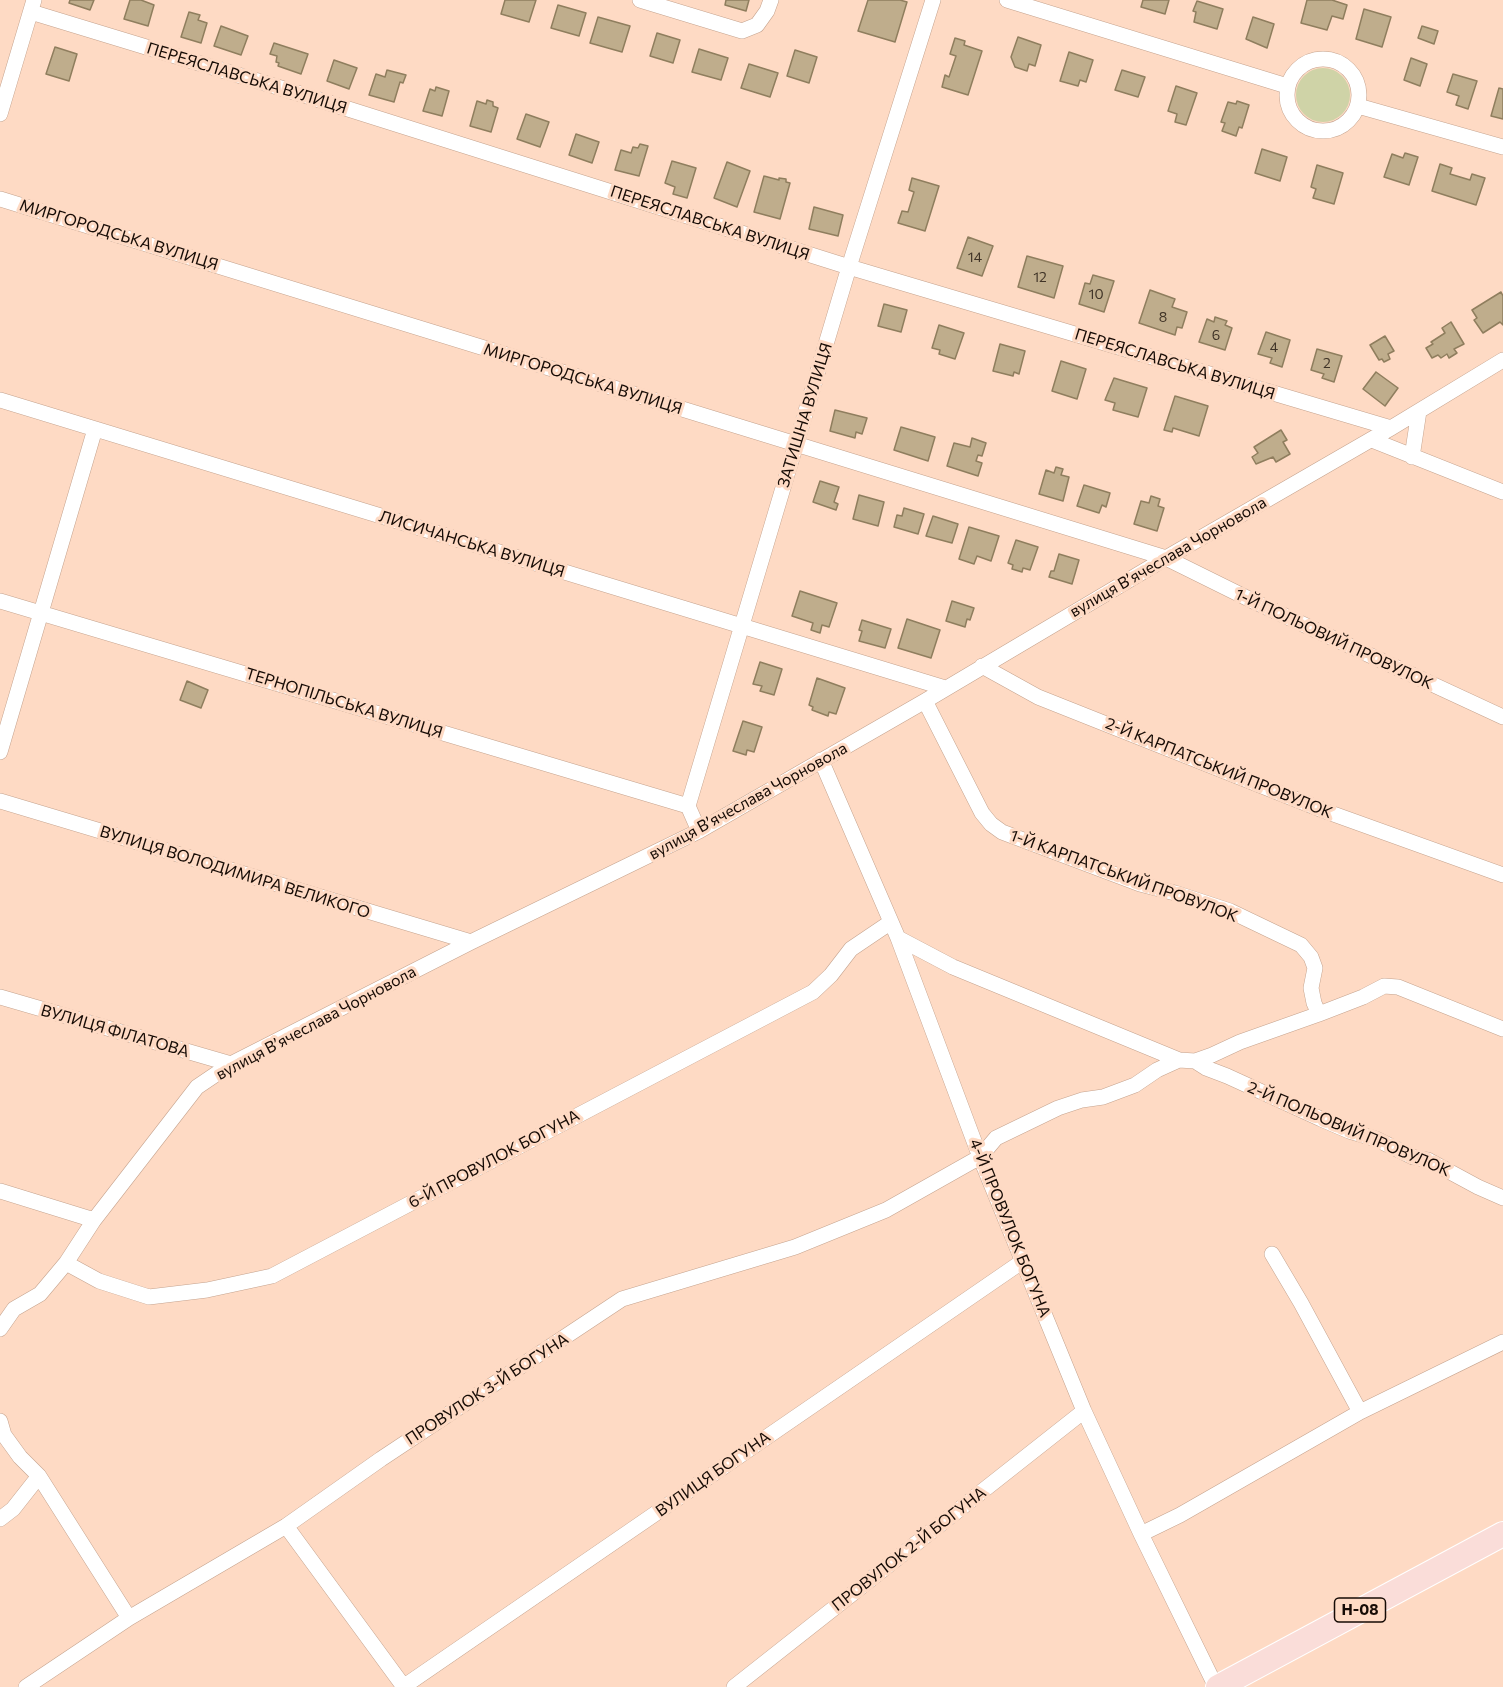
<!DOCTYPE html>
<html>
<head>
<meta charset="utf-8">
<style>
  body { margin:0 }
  canvas { display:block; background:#fedac4 }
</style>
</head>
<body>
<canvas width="1503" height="1687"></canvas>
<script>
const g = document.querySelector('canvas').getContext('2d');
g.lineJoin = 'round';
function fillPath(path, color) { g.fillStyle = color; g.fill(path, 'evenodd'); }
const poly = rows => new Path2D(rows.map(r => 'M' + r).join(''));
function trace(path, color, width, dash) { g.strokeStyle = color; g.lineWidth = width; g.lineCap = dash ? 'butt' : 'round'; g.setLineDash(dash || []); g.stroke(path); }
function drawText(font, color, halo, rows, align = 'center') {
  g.font = font + ' Commissioner,sans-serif'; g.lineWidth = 6; g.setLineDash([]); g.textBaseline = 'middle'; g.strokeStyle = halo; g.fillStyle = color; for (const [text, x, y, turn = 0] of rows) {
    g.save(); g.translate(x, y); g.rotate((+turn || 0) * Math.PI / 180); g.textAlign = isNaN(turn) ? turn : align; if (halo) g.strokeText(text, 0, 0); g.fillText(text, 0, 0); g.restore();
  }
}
fillPath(poly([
  '1296 95a27 27 0 1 1 54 0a27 27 0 1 1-54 0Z'
]), '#cfd3a7');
const building = poly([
  [70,0,94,0,90,10,69,3,70,0],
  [130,0,141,0,154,5,148,26,124,19,130,0],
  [505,0,536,0,529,22,501,14,505,0],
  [726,0,749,0,746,11,725,5,726,0],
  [868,0,900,0,907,2,895,42,858,31,868,0],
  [1143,0,1169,0,1165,14,1141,7,1143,0],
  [1307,0,1332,0,1347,5,1343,19,1332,16,1327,30,1301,23,1307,0],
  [1197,1,1223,9,1217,29,1194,22,1196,12,1193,11,1197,1],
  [558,5,586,13,579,36,551,28,558,5],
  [1364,9,1391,17,1382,47,1356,39,1364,9],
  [189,12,200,15,198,20,207,23,201,43,181,37,189,12],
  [598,17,630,26,622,52,590,43,598,17],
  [1253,17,1274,24,1267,48,1246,39,1253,17],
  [221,26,248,36,241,55,214,46,221,26],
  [1422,26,1438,31,1434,44,1418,38,1422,26],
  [657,33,680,40,673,63,650,56,657,33],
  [1018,37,1041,45,1035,66,1029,64,1027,71,1015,67,1011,57,1018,37],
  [955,38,965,41,964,45,982,51,968,95,942,87,945,75,949,77,956,56,950,54,955,38],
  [274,43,308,54,301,74,278,66,279,63,276,62,277,56,270,54,274,43],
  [55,47,77,54,69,81,46,74,55,47],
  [699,49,728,58,721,80,692,72,699,49],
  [795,50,817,57,809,83,787,76,795,50],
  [1069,52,1093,60,1086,82,1080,80,1078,86,1060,81,1069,52],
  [1411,58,1427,64,1420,86,1404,80,1411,58],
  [334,60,357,68,349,89,327,81,334,60],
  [749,64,778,73,770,97,741,88,749,64],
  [387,70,406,75,403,83,400,82,394,102,369,95,376,74,385,77,387,70],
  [1122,70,1145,77,1138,97,1115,90,1122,70],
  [1453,74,1477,81,1468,109,1456,105,1459,96,1447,92,1453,74],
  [1176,86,1197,93,1186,125,1175,122,1177,114,1168,111,1176,86],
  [436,87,449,91,442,116,423,111,430,89,435,91,436,87],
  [1499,88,1503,89,1503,119,1491,116,1499,88],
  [487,100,493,102,493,106,498,108,491,132,470,126,477,101,486,104,487,100],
  [1237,101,1249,105,1242,128,1239,127,1236,136,1222,131,1225,123,1221,122,1228,102,1236,104,1237,101],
  [526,114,549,122,540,147,517,139,526,114],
  [576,134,599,142,592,163,569,155,576,134],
  [640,144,648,146,639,176,615,170,621,150,631,153,633,147,638,148,640,144],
  [1262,149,1287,157,1280,181,1255,173,1262,149],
  [1405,153,1418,157,1409,185,1384,177,1392,154,1403,158,1405,153],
  [672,161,696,168,687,198,673,194,675,187,665,183,672,161],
  [727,162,750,171,737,207,714,198,727,162],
  [1440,164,1452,168,1450,174,1470,180,1472,174,1485,178,1476,205,1432,191,1440,164],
  [1317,165,1343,173,1334,204,1313,198,1316,189,1311,187,1317,165],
  [764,176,779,180,779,178,786,179,786,182,790,183,780,219,754,212,764,176],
  [912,178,939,186,925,231,898,223,902,211,908,212,914,192,909,190,912,178],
  [814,207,843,215,838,236,809,229,814,207],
  [968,237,993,246,982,276,957,268,968,237],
  [1027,256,1063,266,1054,298,1018,287,1027,256],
  [1093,275,1114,281,1104,312,1079,304,1085,283,1090,284,1093,275],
  [1150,290,1175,299,1172,307,1187,312,1182,328,1177,327,1175,335,1139,323,1150,290],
  [1501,292,1503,296,1503,325,1500,322,1483,333,1474,320,1477,318,1472,310,1501,292],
  [884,304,907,310,901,332,878,326,884,304],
  [1215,317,1227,321,1225,325,1232,328,1225,350,1199,342,1207,319,1214,322,1215,317],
  [1451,322,1464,344,1454,349,1457,353,1449,358,1447,354,1441,358,1438,355,1432,358,1426,348,1433,344,1431,342,1445,333,1442,328,1451,322],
  [939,325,964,333,955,359,939,354,940,350,932,348,939,325],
  [1266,332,1290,340,1282,367,1270,363,1272,358,1258,354,1266,332],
  [1385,336,1394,351,1388,354,1390,359,1384,362,1382,359,1379,360,1370,345,1385,336],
  [1000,344,1025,351,1019,374,1014,372,1013,376,993,371,1000,344],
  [1317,349,1342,356,1334,382,1322,378,1324,374,1311,370,1317,349],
  [1061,361,1086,369,1077,399,1052,391,1061,361],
  [1376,372,1398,388,1385,406,1363,389,1376,372],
  [1114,378,1147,388,1138,417,1113,410,1115,403,1105,400,1114,378],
  [1175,396,1208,406,1199,436,1173,428,1172,432,1164,430,1175,396],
  [835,410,867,418,862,434,856,432,855,438,830,431,835,410],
  [901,427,935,437,928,461,894,450,901,427],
  [1281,430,1287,440,1283,442,1290,454,1276,462,1273,457,1256,464,1252,457,1258,453,1254,447,1281,430],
  [972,438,986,443,982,456,978,455,976,461,982,463,978,476,947,466,954,443,970,447,972,438],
  [1056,467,1063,469,1061,475,1069,477,1063,501,1039,494,1046,470,1054,473,1056,467],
  [820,481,839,487,834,502,838,504,836,510,813,502,820,481],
  [1084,485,1110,493,1106,507,1102,505,1099,513,1077,506,1084,485],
  [859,495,884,502,878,526,853,519,859,495],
  [1151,496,1160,499,1158,506,1164,508,1157,531,1134,524,1141,501,1149,503,1151,496],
  [904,508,924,514,918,534,894,527,897,515,902,516,904,508],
  [933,516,958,524,952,543,926,536,933,516],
  [969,527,999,536,991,561,977,556,974,564,959,559,969,527],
  [1016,540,1038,547,1030,570,1023,568,1022,572,1012,569,1013,565,1008,563,1016,540],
  [1059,554,1079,560,1072,584,1049,577,1051,571,1054,571,1059,554],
  [800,591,837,603,829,627,822,625,820,633,811,630,813,623,792,616,800,591],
  [952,601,974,608,970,620,967,619,965,627,946,621,952,601],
  [907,619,940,630,931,658,898,648,907,619],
  [862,620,891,629,885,648,859,641,862,631,859,630,862,620],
  [760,662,782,669,774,695,760,691,762,686,753,684,760,662],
  [817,678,845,688,836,714,829,712,828,716,812,710,813,707,809,705,817,678],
  [187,681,208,690,201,708,180,700,187,681],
  [743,721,762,727,754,752,747,750,746,755,733,751,743,721]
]);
fillPath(building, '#bfad8c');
trace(building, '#8f7e5e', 1.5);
const minor = poly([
  [640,0,742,31,757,25,767,11,771,0],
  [1007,0,1287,86],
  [31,12,307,96,849,267,1391,428],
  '1287 95a36 36 0 1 1 72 0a36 36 0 1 1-72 0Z',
  [1358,106,1503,147],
  [0,114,34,0],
  [0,199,1166,558,1255,602,1503,717],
  [0,400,945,688],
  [1372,440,1503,492],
  [1412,457,1419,411],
  [0,601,688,806],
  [982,666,1038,697,1325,811,1503,875],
  [925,701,982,813,991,824,1002,832,1140,884,1175,893,1230,911,1301,945,1311,957,1315,968,1311,988,1314,1003,1319,1014,1363,997,1384,986,1398,987,1503,1029],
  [0,752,95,429],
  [821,760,898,938,980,1157,1084,1411,1141,1534,1216,1687],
  [0,801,471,942],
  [699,831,688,806,849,267,933,0],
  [898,938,953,967,1179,1060],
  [0,997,231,1064],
  [1195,1061,1206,1068,1227,1076,1321,1119,1349,1131,1376,1139,1413,1157,1428,1160,1478,1187,1503,1198],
  [0,1191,94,1220],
  [66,1263,99,1281,149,1297,207,1290,272,1276,813,992,831,975,851,949,891,922],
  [0,1329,14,1309,40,1294,66,1263,94,1220,197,1087,231,1064,471,942,699,831,925,701,1166,558,1391,428,1503,360],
  [1360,1412,1503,1342],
  [0,1421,4,1435,20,1457,39,1476,129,1618],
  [0,1519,13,1509,39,1476],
  [286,1526,404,1687],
  [1141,1534,1180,1515,1360,1412,1301,1303,1272,1254],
  [26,1687,129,1618,286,1526,381,1459,622,1299,795,1247,886,1210,980,1157,996,1138,1058,1108,1082,1100,1103,1097,1135,1085,1157,1070,1179,1060,1195,1061,1212,1055,1240,1042,1319,1014],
  [403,1687,1023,1261],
  [734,1687,1084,1411]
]);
const primary = poly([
  [1218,1687,1503,1534]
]);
trace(minor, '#c5a38e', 16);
trace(primary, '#fff', 26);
trace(minor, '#fff', 15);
trace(primary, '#faddd9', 24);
drawText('14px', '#403427', null, [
  ["14",975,257],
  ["12",1040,277],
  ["10",1096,294],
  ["8",1163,317],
  ["6",1216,335],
  ["4",1274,347],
  ["2",1327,363]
]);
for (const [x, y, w] of [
  [1360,1610,51]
]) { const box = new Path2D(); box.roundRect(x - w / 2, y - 12, w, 24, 4.5); g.fillStyle = '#fedac4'; g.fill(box); trace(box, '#160b05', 1.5); }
drawText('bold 15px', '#160b05', null, [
  ["Н-08",1360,1610]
]);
drawText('16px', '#160b05', '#fedac4', [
  ["ПЕРЕЯСЛАВСЬКА ВУЛИЦЯ",247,78,17],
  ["ПЕРЕЯСЛАВСЬКА ВУЛИЦЯ",710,223,18],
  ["МИРГОРОДСЬКА ВУЛИЦЯ",119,235,17],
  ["ПЕРЕЯСЛАВСЬКА ВУЛИЦЯ",1175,364,17],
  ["МИРГОРОДСЬКА ВУЛИЦЯ",583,379,17],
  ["ЗАТИШНА ВУЛИЦЯ",805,415,-73],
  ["ЛИСИЧАНСЬКА ВУЛИЦЯ",472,544,17],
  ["вулиця Вʼячеслава Чорновола",1168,557,-30],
  ["1-Й ПОЛЬОВИЙ ПРОВУЛОК",1334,639,25],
  ["ТЕРНОПІЛЬСЬКА ВУЛИЦЯ",344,703,17],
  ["2-Й КАРПАТСЬКИЙ ПРОВУЛОК",1219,768,22],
  ["вулиця Вʼячеслава Чорновола",748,801,-29],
  ["ВУЛИЦЯ ВОЛОДИМИРА ВЕЛИКОГО",235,872,17],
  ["1-Й КАРПАТСЬКИЙ ПРОВУЛОК",1124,876,20],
  ["вулиця Вʼячеслава Чорновола",316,1023,-28],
  ["ВУЛИЦЯ ФІЛАТОВА",115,1031,16],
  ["2-Й ПОЛЬОВИЙ ПРОВУЛОК",1349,1129,23],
  ["6-Й ПРОВУЛОК БОГУНА",494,1159,-28],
  ["4-Й ПРОВУЛОК БОГУНА",1010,1228,68],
  ["ПРОВУЛОК 3-Й БОГУНА",487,1389,-33],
  ["ВУЛИЦЯ БОГУНА",713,1474,-35],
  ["ПРОВУЛОК 2-Й БОГУНА",909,1549,-38]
]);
</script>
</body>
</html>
